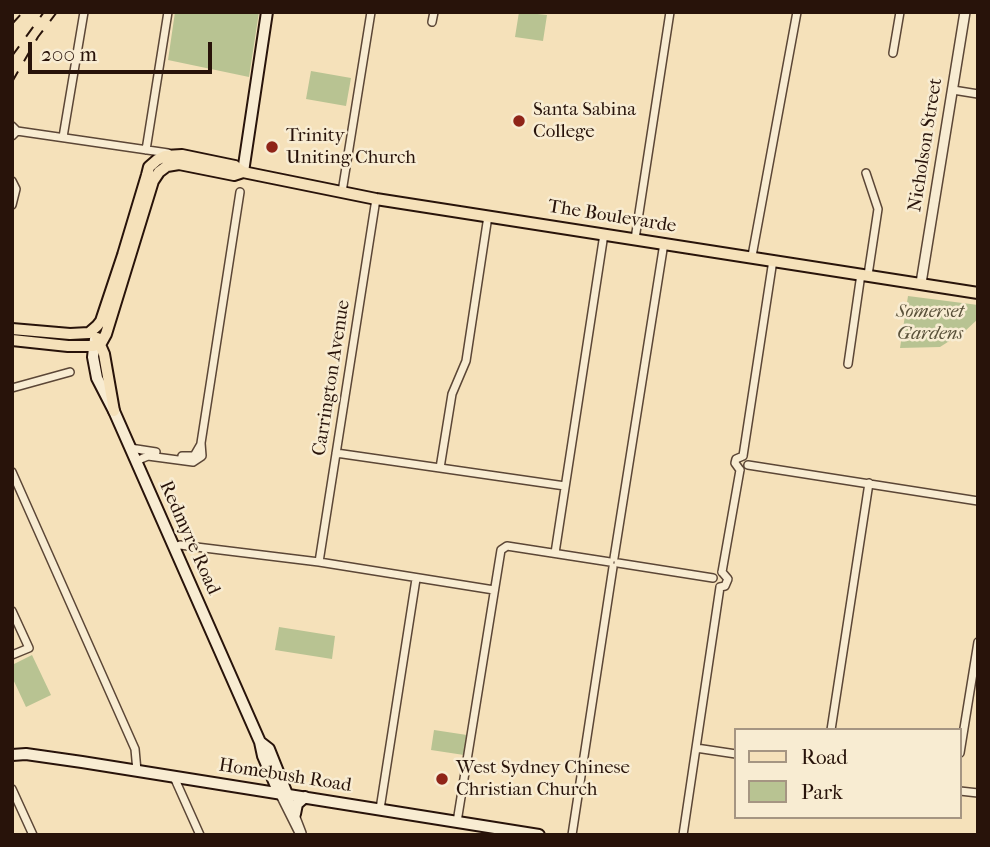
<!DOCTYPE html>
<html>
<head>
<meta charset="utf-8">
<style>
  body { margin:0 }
  #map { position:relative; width:990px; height:847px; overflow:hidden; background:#f5e1ba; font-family:"IM FELL French Canon",serif }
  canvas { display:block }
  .frame { position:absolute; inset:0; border:14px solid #28130a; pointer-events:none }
  .legend { position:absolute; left:734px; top:728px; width:228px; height:91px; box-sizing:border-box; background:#f8ecd2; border:2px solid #a59582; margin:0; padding:9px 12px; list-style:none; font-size:21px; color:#28130a }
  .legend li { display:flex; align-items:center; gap:14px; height:35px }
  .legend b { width:35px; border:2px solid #a59582 }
  .scale { position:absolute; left:28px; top:42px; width:184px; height:32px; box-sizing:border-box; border:4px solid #28130a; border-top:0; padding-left:9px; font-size:21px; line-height:24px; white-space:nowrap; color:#28130a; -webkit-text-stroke:5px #f8ecd2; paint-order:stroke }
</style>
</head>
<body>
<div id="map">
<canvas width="990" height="847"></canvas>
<div class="frame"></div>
<ul class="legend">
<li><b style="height:9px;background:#f5e1ba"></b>Road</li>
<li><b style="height:19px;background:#b8c392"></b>Park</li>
</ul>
<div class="scale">200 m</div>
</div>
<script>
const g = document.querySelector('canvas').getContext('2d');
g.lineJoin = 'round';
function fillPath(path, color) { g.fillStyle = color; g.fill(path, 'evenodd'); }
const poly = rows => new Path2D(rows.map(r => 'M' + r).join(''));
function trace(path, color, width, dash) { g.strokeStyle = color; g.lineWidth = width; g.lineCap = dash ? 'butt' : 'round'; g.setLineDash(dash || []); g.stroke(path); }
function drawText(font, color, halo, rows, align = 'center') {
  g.font = font + ' "IM FELL French Canon",serif'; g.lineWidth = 5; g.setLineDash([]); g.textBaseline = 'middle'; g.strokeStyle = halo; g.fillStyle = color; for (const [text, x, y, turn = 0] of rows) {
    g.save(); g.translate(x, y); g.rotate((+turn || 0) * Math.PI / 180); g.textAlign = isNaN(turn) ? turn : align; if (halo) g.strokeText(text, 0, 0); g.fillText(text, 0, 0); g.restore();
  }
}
fillPath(poly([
  [175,12,259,12,249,77,168,60],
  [519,12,547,15,543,41,515,37],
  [311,71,351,78,346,106,306,99],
  [908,296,978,305,978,319,965,331,940,347,900,348],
  [279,627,335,636,332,659,275,650],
  [32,655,51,695,26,707,12,677,12,665],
  [434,730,467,735,464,755,431,750]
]), '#b8c392');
const minor = poly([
  [432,22,434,12],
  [893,53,900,12],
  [953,90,978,94],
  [12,126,17,131,12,136],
  [17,131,168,153],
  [63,137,84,12],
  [146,150,168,12],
  [866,173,878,209,868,275],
  [12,181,16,189,12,205],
  [342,192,371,12],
  [635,239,670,12],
  [752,256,797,12],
  [848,364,861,274],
  [12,388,70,372],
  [130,448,156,452],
  [336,453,565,486],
  [182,456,194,456,201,444],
  [743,456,773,260],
  [136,461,148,456,193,462,202,456,201,443,240,192],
  [748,465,978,501],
  [440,468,452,394,466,361,488,216],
  [740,470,735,463,736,459,743,456],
  [12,472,135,749,137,771],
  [174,547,180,545,319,562,494,590],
  [555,553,604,234],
  [614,558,664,243],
  [319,562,376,199],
  [618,563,713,578],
  [722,572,740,470],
  [720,587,725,586,728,579,722,572],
  [12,611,29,648,12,655],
  [831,730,869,483],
  [696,748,736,754],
  [960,753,978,642],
  [174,777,200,835],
  [12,789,33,835],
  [960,791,978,793],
  [279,793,300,835],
  [287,794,302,833],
  [380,809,416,579],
  [457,822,501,550,507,546,610,562],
  [572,835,613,567],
  [683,835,720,587]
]);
const tertiary = poly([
  [921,283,965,12]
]);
const secondary = poly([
  [243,172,267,12],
  [95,339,93,357,97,378,114,411,260,742,263,756,279,793],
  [260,742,269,749,287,794],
  [12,755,26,754,82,762,539,835],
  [295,814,297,804,305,797]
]);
const primary = poly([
  [12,329,70,334,89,333,97,326,101,321,123,255,147,175,149,167,157,160,165,156,182,155,235,166,243,172],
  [97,338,104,354,114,411],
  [12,340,68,346,93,346,101,343,106,334,153,181,159,172,167,166,179,164,234,175,243,172,376,199,978,293]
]);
trace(minor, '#5b4636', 10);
trace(tertiary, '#5b4636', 12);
trace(secondary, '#28130a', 14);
trace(primary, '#28130a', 14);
trace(minor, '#f8ecd2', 7);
trace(tertiary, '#f8ecd2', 9);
trace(secondary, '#f8ecd2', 10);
trace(primary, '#f5e1ba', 10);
trace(poly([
  [12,24,23,12],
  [12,56,44,12],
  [12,82,38,37,57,12]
]), '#28130a', 2, [12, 12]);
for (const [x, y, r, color] of [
  [519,121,7,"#8f2418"],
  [272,147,7,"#8f2418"],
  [442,779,7,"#8f2418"]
]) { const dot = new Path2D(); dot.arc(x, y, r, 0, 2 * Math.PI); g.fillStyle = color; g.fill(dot); trace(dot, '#f8ecd2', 2.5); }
drawText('19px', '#28130a', '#f8ecd2', [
  ["Santa Sabina",533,110],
  ["College",533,132],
  ["Trinity",286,136],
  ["Uniting Church",286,158],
  ["West Sydney Chinese",456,768],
  ["Christian Church",456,790]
], 'left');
drawText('19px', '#28130a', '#f8ecd2', [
  ["Nicholson Street",926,145,-81],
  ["The Boulevarde",612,217,9],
  ["Carrington Avenue",332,378,-81],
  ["Redmyre Road",189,538,66],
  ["Homebush Road",285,776,9]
]);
drawText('italic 19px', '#5a513a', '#f8ecd2', [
  ["Somerset",930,312],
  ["Gardens",930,334]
]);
</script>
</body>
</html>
